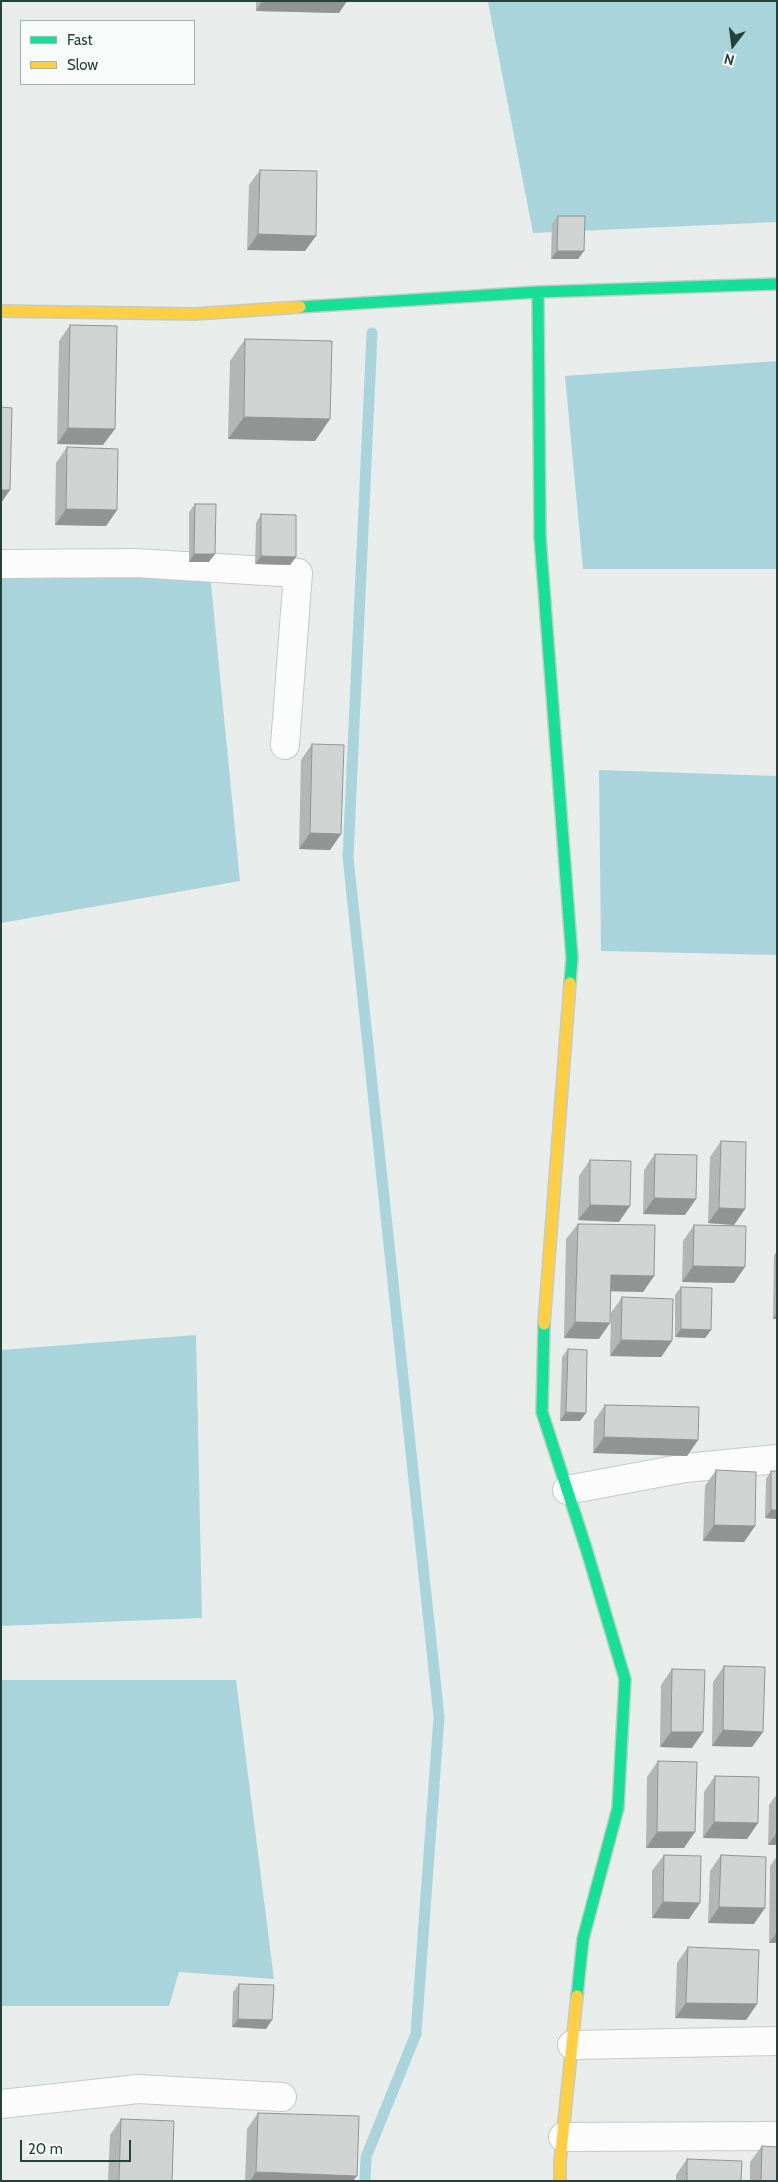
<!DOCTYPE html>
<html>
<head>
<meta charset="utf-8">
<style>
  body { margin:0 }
  #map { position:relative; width:778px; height:2182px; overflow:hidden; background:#e8edeb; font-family:Cabin,sans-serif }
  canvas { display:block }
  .frame { position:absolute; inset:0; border:2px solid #24423a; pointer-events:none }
  .legend { position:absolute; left:20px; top:20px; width:175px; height:65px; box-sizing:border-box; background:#f7fbf9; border:1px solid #a3b1ad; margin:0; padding:6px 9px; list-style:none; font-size:15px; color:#24423a }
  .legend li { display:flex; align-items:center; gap:10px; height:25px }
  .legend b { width:25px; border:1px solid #a3b1ad }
  .north { position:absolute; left:708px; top:20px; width:50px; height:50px; -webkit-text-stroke:4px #f7fbf9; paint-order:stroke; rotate:195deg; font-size:14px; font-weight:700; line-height:20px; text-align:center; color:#24423a }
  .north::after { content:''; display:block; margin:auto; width:18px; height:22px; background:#24423a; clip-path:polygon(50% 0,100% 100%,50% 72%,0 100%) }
  .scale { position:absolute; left:20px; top:2140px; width:111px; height:22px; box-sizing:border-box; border:2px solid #24423a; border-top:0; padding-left:6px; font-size:15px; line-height:18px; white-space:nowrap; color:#24423a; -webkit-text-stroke:4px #f7fbf9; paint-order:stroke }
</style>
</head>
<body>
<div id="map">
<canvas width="778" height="2182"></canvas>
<div class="frame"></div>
<ul class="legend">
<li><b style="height:6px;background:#16e098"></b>Fast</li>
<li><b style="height:6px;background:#ffcf43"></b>Slow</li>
</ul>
<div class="north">N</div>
<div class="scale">20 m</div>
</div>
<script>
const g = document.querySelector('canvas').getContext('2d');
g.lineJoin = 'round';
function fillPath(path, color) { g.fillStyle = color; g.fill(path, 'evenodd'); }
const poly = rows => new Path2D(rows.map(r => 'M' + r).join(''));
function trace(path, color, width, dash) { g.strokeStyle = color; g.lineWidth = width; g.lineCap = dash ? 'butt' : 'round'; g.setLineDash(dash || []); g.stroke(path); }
fillPath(poly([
  [777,1,777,222,533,233,488,2],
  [777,361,777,569,583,569,565,376],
  [208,553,240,881,1,923,1,578],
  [599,770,777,776,777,955,601,951],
  [196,1335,202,1618,1,1626,1,1350],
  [1,1680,236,1680,274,1979,179,1972,169,2006,1,2006]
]), '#a9d4db');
trace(poly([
  [365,2181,366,2157,416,2034,439,1717,348,857,372,333]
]), '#a9d4db', 11);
const street = poly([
  [1,564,136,563,298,573,285,745],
  [567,1490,685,1468,777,1459],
  [572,2045,777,2041],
  [1,2104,138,2089,282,2097],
  [563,2137,777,2136]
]);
const fast = poly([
  [538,292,540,537,572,958,570,983],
  [300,307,538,292,777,284],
  [544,1324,542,1412,586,1548,625,1679,618,1808,583,1939,577,1996]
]);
const slow = poly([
  [1,311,195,314,300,307],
  [544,1324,570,983],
  [560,2181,560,2161,577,1996]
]);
trace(street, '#c5cac8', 30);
trace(fast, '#c3cbc8', 14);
trace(slow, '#c3cbc8', 14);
trace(street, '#fcfcfc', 28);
trace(fast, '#16e098', 11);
trace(slow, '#ffcf43', 11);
fillPath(poly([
  [256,1,347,1,339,13,256,11],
  [260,170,305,251,247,250,249,185],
  [558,216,584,251,578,259,551,259,552,224],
  [70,325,103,445,57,444,59,341],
  [245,339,330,419,315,441,228,439,230,361],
  [67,447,117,510,106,526,55,525,56,463],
  [195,504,209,562,189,562,189,512],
  [261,514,296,557,290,565,255,564,256,523],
  [312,744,341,834,330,850,299,849,301,760],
  [721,1141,745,1209,734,1225,708,1223,710,1157],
  [655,1154,685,1215,643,1214,644,1170],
  [590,1160,619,1222,578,1220,579,1176],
  [578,1224,654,1276,643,1292,611,1291,599,1339,564,1338,566,1239],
  [694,1225,734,1283,682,1282,683,1241],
  [777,1251,777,1319,773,1319,774,1255],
  [681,1287,711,1330,705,1338,675,1337,675,1295],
  [622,1297,672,1341,661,1357,610,1356,611,1313],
  [568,1349,580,1421,560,1421,562,1357],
  [605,1405,698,1440,687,1456,593,1453,594,1421],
  [716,1470,755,1526,744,1542,703,1541,705,1486],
  [771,1471,777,1519,765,1518,766,1479],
  [724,1666,763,1732,752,1747,712,1746,713,1682],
  [672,1669,692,1748,660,1747,661,1685],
  [658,1761,684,1848,646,1848,647,1777],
  [715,1776,758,1823,747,1839,703,1838,704,1792],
  [777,1794,777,1845,768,1845,769,1805],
  [664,1855,700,1903,689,1919,652,1918,652,1871],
  [721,1855,754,1924,708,1923,710,1871],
  [777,1856,777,1943,769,1943,770,1866],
  [688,1947,757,2004,746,2020,675,2018,677,1963],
  [239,1984,266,2029,232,2027,233,1992],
  [258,2113,353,2181,245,2181,247,2129],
  [121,2119,172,2181,108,2181,110,2135],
  [762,2146,777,2181,750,2181,750,2162],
  [687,2159,741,2181,676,2181,676,2175]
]), '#b2b6b5');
fillPath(poly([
  [262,1,347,1,339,13,256,11],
  [258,234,316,236,305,251,247,250],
  [557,251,584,251,578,259,551,259],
  [244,417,330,419,315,441,228,439],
  [68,428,115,429,103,445,57,444],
  [1,490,10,490,1,503],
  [66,509,117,510,106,526,55,525],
  [194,554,215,554,209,562,189,562],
  [261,556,296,557,290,565,255,564],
  [310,833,341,834,330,850,299,849],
  [654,1198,696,1199,685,1215,643,1214],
  [590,1205,630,1206,619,1222,578,1220],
  [719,1208,745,1209,734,1225,708,1223],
  [693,1266,745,1267,734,1283,682,1282],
  [611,1275,654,1276,643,1292,600,1291],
  [777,1313,777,1319,773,1319],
  [575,1322,610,1323,599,1339,564,1338],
  [681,1329,711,1330,705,1338,675,1337],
  [621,1340,672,1341,661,1357,610,1356],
  [566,1412,586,1413,580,1421,560,1421],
  [604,1437,698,1440,687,1456,593,1453],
  [771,1510,777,1510,777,1519,765,1518],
  [714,1525,755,1526,744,1542,703,1541],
  [723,1730,763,1732,752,1747,712,1746],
  [671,1732,703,1732,692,1748,660,1747],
  [714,1822,758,1823,747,1839,703,1838],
  [657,1832,695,1832,684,1848,646,1848],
  [777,1832,777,1845,768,1845],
  [663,1902,700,1903,689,1919,652,1918],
  [719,1907,765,1908,754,1924,708,1923],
  [777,1932,777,1943,769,1943],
  [686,2003,757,2004,746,2020,675,2018],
  [238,2019,272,2020,266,2029,232,2027],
  [256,2172,357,2176,353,2181,250,2181]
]), '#919493');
const building = poly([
  [260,170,317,171,316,236,258,234,260,170],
  [558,216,585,216,584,251,557,251,558,216],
  [70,325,117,326,115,429,68,428,70,325],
  [245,339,332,341,330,419,244,417,245,339],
  [1,407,12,408,10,490,1,490,1,407],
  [67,447,118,449,117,510,66,509,67,447],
  [195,504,216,504,215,554,194,554,195,504],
  [261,514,296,515,296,557,261,556,261,514],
  [312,744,344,745,341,834,310,833,312,744],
  [721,1141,746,1142,745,1209,719,1208,721,1141],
  [655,1154,697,1155,696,1199,654,1198,655,1154],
  [590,1160,631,1161,630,1206,590,1205,590,1160],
  [578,1224,655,1225,654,1276,611,1275,610,1323,575,1322,578,1224],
  [694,1225,746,1226,745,1267,693,1266,694,1225],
  [681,1287,712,1288,711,1330,681,1329,681,1287],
  [622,1297,673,1299,672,1341,621,1340,622,1297],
  [568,1349,587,1350,586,1413,566,1412,568,1349],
  [605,1405,699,1407,698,1440,604,1437,605,1405],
  [716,1470,756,1472,755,1526,714,1525,716,1470],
  [771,1471,777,1471,777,1510,771,1510,771,1471],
  [724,1666,765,1667,763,1732,723,1730,724,1666],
  [672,1669,705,1670,703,1732,671,1732,672,1669],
  [658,1761,697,1762,695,1832,657,1832,658,1761],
  [715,1776,759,1777,758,1823,714,1822,715,1776],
  [664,1855,701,1856,700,1903,663,1902,664,1855],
  [721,1855,766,1857,765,1908,719,1907,721,1855],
  [688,1947,759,1950,757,2004,686,2003,688,1947],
  [239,1984,274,1985,272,2020,238,2019,239,1984],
  [258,2113,359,2116,357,2176,256,2172,258,2113],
  [121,2119,174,2121,172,2181,119,2181,121,2119],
  [762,2146,777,2147,777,2181,761,2181,762,2146],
  [687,2159,742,2161,741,2181,687,2181,687,2159]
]);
fillPath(building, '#cfd4d2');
trace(building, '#919493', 1);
</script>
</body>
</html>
